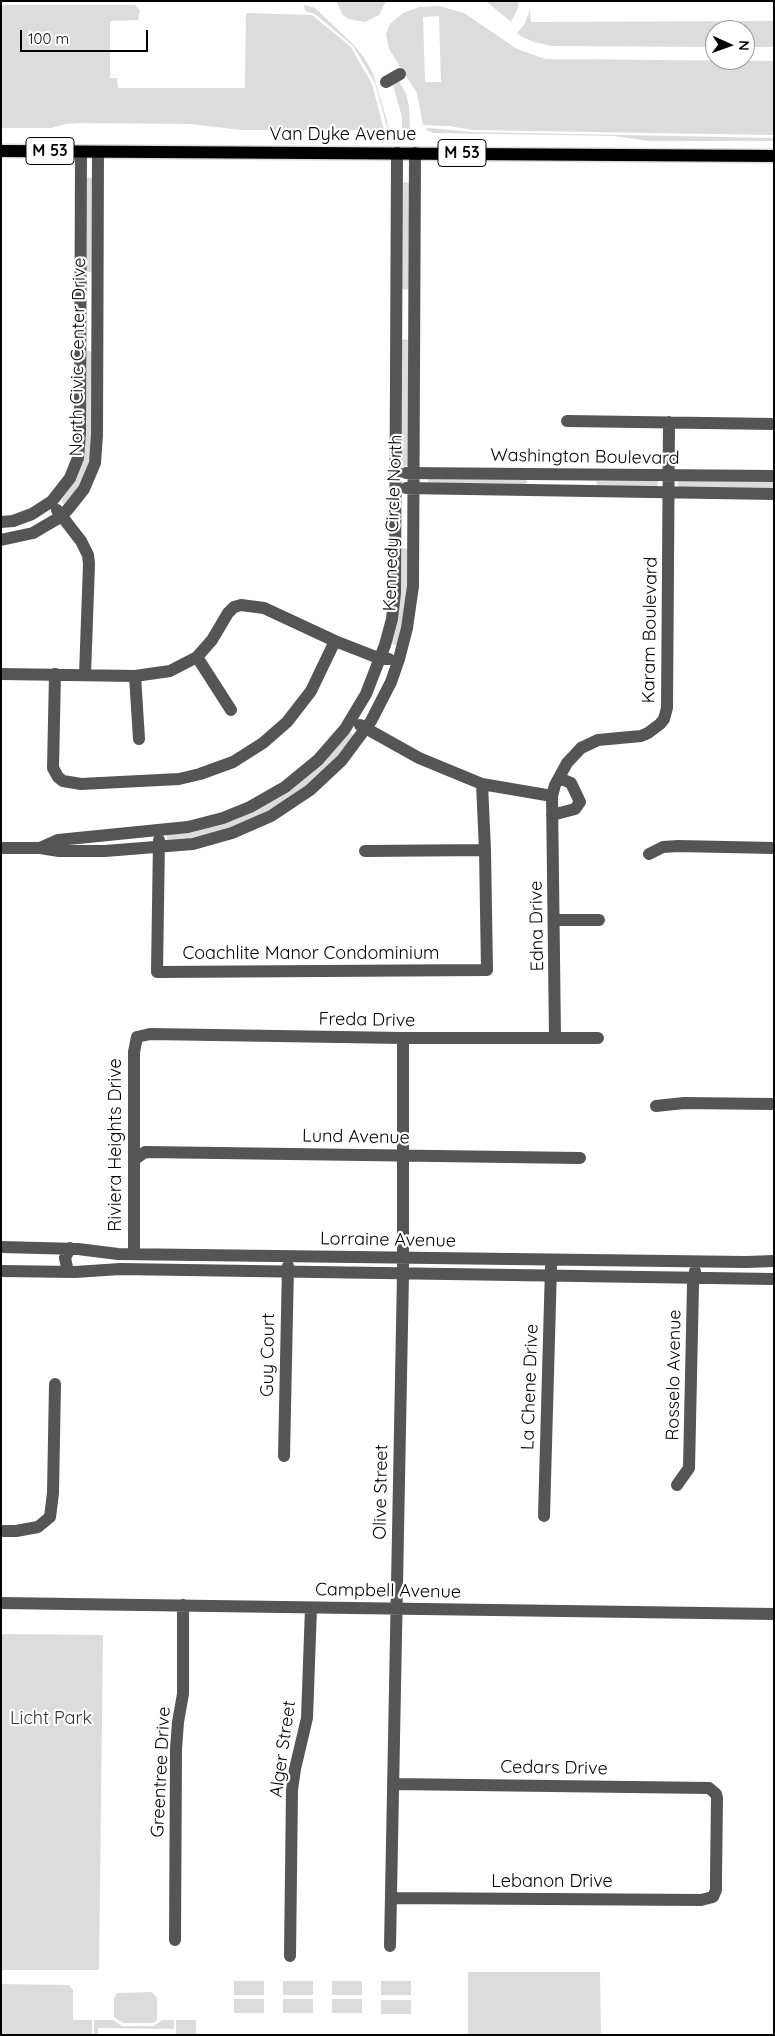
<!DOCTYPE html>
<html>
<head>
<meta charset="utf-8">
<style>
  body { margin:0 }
  #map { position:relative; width:775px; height:2036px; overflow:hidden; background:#fff; font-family:Quicksand,sans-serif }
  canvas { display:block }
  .frame { position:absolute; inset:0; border:2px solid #000; pointer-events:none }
  .north { position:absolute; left:705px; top:20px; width:50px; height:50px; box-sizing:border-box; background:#fff; border:1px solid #999; border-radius:50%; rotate:92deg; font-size:14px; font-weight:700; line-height:20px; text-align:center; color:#000 }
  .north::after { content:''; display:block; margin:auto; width:18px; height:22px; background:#000; clip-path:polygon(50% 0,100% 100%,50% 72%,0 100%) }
  .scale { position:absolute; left:20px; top:30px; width:128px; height:22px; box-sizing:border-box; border:2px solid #000; border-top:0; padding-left:6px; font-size:15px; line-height:18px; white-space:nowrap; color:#000; -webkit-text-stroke:4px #fff; paint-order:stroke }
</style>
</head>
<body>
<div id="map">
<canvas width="775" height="2036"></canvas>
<div class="frame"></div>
<div class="north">N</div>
<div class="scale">100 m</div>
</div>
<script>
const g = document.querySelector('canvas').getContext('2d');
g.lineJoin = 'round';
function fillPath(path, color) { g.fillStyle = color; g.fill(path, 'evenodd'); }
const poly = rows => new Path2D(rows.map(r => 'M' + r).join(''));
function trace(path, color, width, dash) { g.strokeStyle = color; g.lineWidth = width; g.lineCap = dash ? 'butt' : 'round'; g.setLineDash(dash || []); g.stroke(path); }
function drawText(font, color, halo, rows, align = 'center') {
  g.font = font + ' Quicksand,sans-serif'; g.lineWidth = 4.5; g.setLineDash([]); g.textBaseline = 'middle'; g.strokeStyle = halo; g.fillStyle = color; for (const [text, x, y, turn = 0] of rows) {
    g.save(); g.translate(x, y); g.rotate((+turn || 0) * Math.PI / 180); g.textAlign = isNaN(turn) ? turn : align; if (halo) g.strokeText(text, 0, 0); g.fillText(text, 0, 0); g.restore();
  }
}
fillPath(poly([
  [336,1,386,1,379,15,365,22,349,19,343,15],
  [486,1,519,1,518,8,511,22],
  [1,5,135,5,140,10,138,20,110,21,110,78,117,78,118,88,245,88,246,13,312,15,351,47,372,84,384,130,241,130,190,124,77,123,66,124,51,128,1,128],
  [304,5,315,8,352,43,363,56,373,73,387,121,388,131,375,83,353,46,315,14,305,11],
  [439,6,464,13,517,49,545,59,774,61,774,135,473,130,449,126,423,125,417,93,389,49,386,34,390,24,403,13,419,7],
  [439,16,441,82,425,82,423,17],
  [530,10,531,22,774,21,774,47,745,47,745,30,715,30,715,47,552,46,534,42,522,37,517,33,524,25],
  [399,81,406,94,409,106,410,129,402,129,402,117,393,85],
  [429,128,473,132,774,138,774,141,649,141,613,136,433,133,425,129],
  [89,177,93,179,93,271,89,272,86,271,87,178],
  [406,182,409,183,409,289,407,290,402,289,402,183],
  [405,339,408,340,408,466,403,467,401,466,402,340],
  [89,351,92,352,92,454,82,484,64,505,61,500,68,490,85,352],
  [428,479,526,480,527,482,526,484,428,483],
  [679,480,774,481,774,489,679,487,677,484],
  [596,481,658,481,658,483,657,487,597,485],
  [404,548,408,549,406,604,397,645,394,645,391,643,401,549],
  [350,733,354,735,336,760,301,791,250,821,198,838,168,841,167,840,167,835,230,820],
  [1,1634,103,1635,99,1970,1,1970],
  [468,1972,600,1972,601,2035,468,2035],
  [234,1981,264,1981,264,1995,234,1995],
  [283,1981,313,1981,313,1995,283,1995],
  [332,1981,362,1981,362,1995,332,1995],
  [381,1981,411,1981,411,1995,381,1995],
  [1,1984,69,1985,73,1990,73,2020,92,2020,92,2035,1,2035],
  [152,1992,157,1998,157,2020,153,2023,123,2023,114,2017,114,1998,117,1993],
  [234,1999,264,1999,264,2013,234,2013],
  [283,1999,313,1999,313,2013,283,2013],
  [332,1999,362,1999,362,2013,332,2013],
  [381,2000,411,2000,411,2014,381,2014],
  [94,2020,113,2020,122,2026,154,2026,162,2020,174,2020,174,2029,98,2028,98,2035,94,2035],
  [176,2020,196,2020,196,2035,176,2035]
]), '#dcdcdc');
const major = poly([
  [1,151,774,156]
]);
trace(major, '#dbdbdb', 15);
trace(poly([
  [386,82,400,74],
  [567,421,774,424],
  [406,473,774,476],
  [406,488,774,494],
  [57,510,81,541,88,555,89,564,85,675],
  [1,522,13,521,32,514,52,501,70,478,78,458,80,433,81,152],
  [1,540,33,533,62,516,69,508,84,489,95,463,97,435,98,152],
  [197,657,231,710],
  [1,674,135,676,170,671,197,657,212,640,228,613,234,607,241,605,264,608,335,641,381,659,389,659],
  [55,674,53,768,58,777,63,781,81,784,179,779,200,774,233,762,263,743,287,722,311,691,335,641],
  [135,676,139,739],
  [360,725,419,758,482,784,552,796],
  [552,815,575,809,580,802,571,783,559,778],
  [159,840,157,972,487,970,485,850,482,784],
  [1,848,40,848,59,851,105,851,193,844,232,833,271,816,310,790,342,760,371,721,391,682,399,659,407,628,413,586,415,153],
  [40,848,58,840,188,827,223,818,250,807,285,787,318,760,345,729,366,694,385,645,392,619,395,593,397,153],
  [365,851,485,850],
  [649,854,663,847,678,846,774,848],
  [554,920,599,920],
  [555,1037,552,796,555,785,567,763,581,748,598,740,641,736,648,733,660,724,664,719,667,708,669,422],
  [656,1106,684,1103,774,1104],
  [134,1160,145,1152,580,1158],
  [1,1247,78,1249,118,1254,746,1262,774,1261],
  [134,1254,134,1052,137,1037,150,1034,403,1038,598,1038],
  [1,1271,75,1272,120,1269,774,1279],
  [68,1272,65,1258,70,1248],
  [284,1456,288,1266],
  [677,1485,689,1468,693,1285,695,1271],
  [544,1516,551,1267],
  [1,1531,16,1531,38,1527,50,1517,53,1493,55,1384],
  [1,1603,774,1614],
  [391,1898,701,1900,713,1897,716,1890,716,1877,717,1798,716,1794,709,1788,393,1784],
  [175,1940,176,1749,178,1722,183,1694,183,1605],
  [390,1946,403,1274,403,1038],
  [290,1956,292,1790,295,1769,307,1718,311,1608]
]), '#555', 12);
trace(major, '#000', 12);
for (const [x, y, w] of [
  [50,151,48],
  [462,153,48]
]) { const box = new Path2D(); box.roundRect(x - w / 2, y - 13.5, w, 27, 4); g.fillStyle = '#fff'; g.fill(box); trace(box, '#000', 1); }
drawText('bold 16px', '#000', null, [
  ["M 53",50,151],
  ["M 53",462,153]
]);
drawText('18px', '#000', '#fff', [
  ["Van Dyke Avenue",343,135],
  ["North Civic Center Drive",78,357,-89],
  ["Washington Boulevard",585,457,1],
  ["Kennedy Circle North",393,523,-88],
  ["Karam Boulevard",650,630,-89],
  ["Edna Drive",537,926,-91],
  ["Coachlite Manor Condominium",311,954],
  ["Freda Drive",367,1020,1],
  ["Lund Avenue",356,1137,1],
  ["Riviera Heights Drive",116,1145,-90],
  ["Lorraine Avenue",388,1240,1],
  ["Guy Court",268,1355,-89],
  ["Rosselo Avenue",674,1375,-89],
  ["La Chene Drive",530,1387,-88],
  ["Olive Street",381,1492,-89],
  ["Campbell Avenue",388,1591,1],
  ["Alger Street",283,1749,-82],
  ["Cedars Drive",554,1768,1],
  ["Greentree Drive",161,1772,-87],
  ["Lebanon Drive",552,1882]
]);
drawText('18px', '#333', '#fff', [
  ["Licht Park",51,1719]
]);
</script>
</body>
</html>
